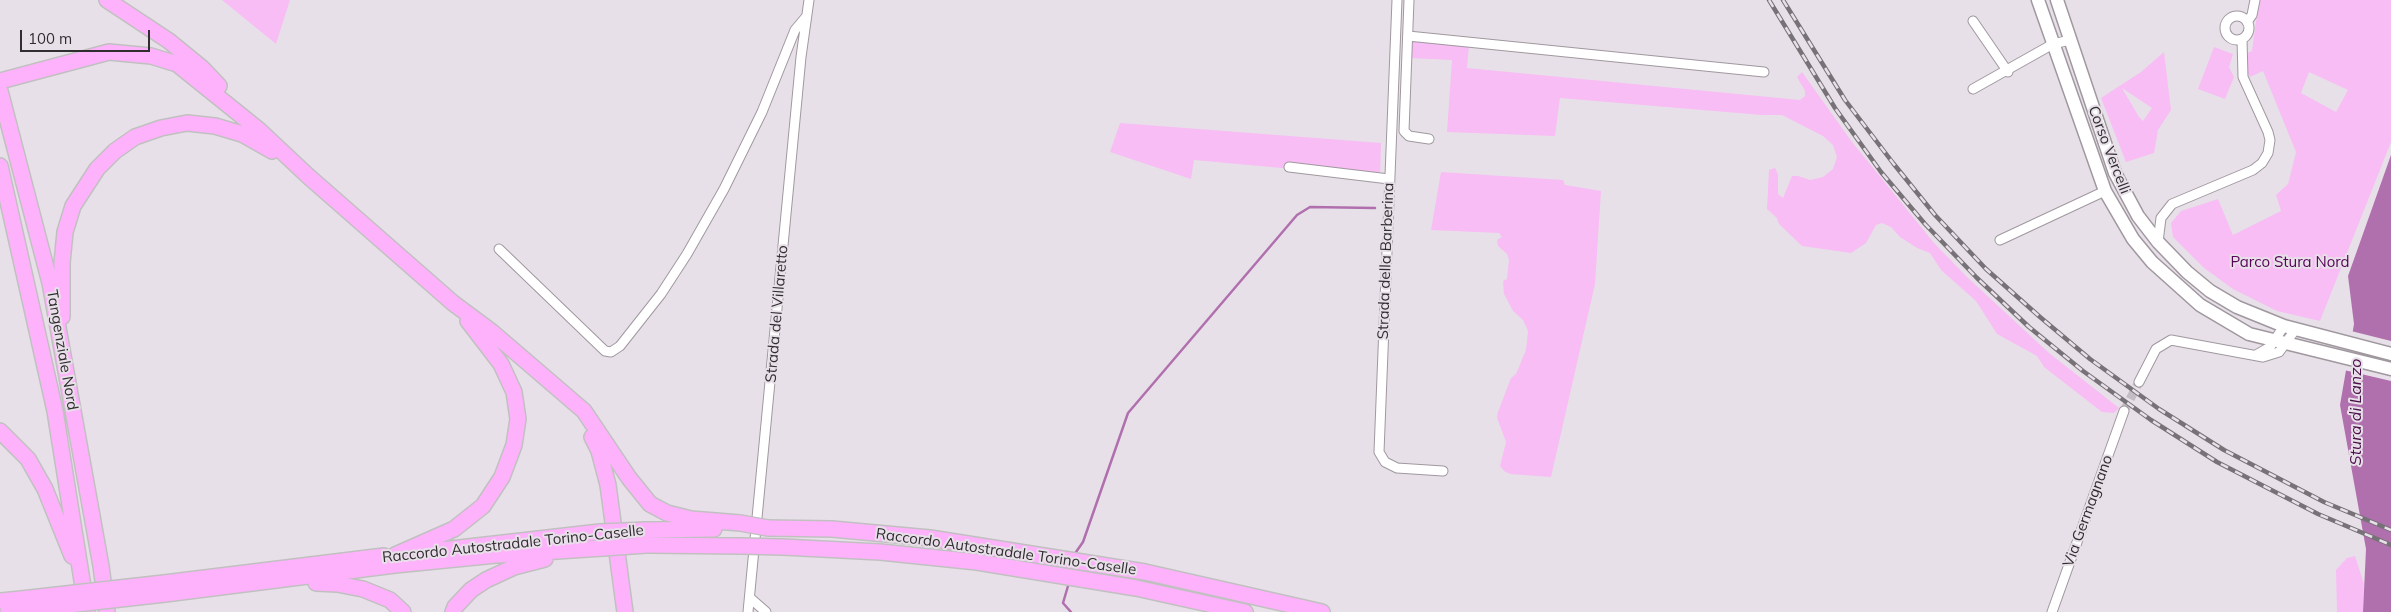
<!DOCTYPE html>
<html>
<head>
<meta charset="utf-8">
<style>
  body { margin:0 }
  #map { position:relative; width:2391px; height:612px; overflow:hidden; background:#e8e0e8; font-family:Mulish,sans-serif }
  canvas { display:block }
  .scale { position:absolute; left:20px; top:30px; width:130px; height:22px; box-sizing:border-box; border:2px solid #302d30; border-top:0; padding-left:6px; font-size:15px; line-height:18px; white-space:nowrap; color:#302d30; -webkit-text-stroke:4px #e8e0e8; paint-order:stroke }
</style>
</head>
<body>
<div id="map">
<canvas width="2391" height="612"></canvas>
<div class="scale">100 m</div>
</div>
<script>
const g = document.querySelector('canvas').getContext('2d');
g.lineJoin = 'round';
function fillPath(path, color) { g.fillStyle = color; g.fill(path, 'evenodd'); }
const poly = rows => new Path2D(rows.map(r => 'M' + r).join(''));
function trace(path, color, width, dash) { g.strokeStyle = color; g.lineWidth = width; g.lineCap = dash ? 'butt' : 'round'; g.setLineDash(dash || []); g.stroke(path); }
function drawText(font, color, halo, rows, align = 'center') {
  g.font = font + ' Mulish,sans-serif'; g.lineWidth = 4; g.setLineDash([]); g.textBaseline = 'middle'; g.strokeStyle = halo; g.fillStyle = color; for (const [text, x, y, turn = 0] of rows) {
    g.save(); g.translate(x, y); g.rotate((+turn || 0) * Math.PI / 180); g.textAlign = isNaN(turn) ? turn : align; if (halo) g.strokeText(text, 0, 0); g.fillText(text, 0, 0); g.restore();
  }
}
fillPath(poly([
  [222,0,290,0,276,44],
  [2259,0,2391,0,2391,142,2320,321,2277,311,2233,289,2204,268,2173,237,2171,223,2181,211,2218,199,2233,235,2281,211,2276,195,2288,184,2296,152,2263,71,2250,77,2246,71,2247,53,2252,51],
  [2309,72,2348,90,2336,112,2301,93],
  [1415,40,1469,45,1467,68,1800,100,1805,96,1805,91,1797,77,1802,72,1852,142,1934,243,1967,277,2049,353,2119,408,2114,413,2102,412,2044,367,2037,356,1997,334,1976,301,1941,270,1930,253,1917,248,1900,237,1891,227,1882,223,1876,225,1866,243,1851,253,1802,246,1779,224,1777,218,1767,209,1769,170,1775,168,1778,174,1778,194,1783,198,1792,176,1798,176,1810,180,1823,177,1833,169,1837,157,1833,145,1823,136,1782,115,1762,115,1560,98,1555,136,1447,132,1452,60,1410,58,1410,42],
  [2214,47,2233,54,2229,67,2234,77,2225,99,2198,89],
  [2164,52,2171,110,2158,130,2154,153,2126,162,2101,98,2141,72],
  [2122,88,2152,108,2143,121,2139,117],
  [1120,123,1381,143,1380,177,1194,160,1191,179,1110,152],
  [1441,172,1563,180,1565,185,1601,191,1595,284,1551,477,1510,474,1504,471,1500,466,1506,442,1497,418,1498,412,1511,378,1516,374,1526,350,1528,331,1523,320,1513,311,1504,294,1503,281,1507,279,1509,260,1507,254,1498,246,1497,240,1502,237,1499,233,1431,230],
  [2355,556,2364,584,2363,612,2337,612,2336,570,2347,558]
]), '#f7bdf4');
fillPath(poly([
  [2391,155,2391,612,2363,612,2366,549,2340,405,2354,324,2348,276]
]), '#b070ae');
fillPath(poly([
  [2351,331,2391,341,2391,381,2344,370]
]), '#e8e0e8');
trace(poly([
  [1076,552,1083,542,1128,413,1297,215,1310,207,1375,208],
  [1068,586,1063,603,1071,612]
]), '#b070ae', 2.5);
trace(poly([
  [2124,411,2139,382]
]), '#c3bcc3', 9, [9, 4.5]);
const minor = poly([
  [1397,0,1379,452,1385,462,1397,468,1443,471],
  [1409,0,1404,131,1409,136,1429,139],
  '2225 28a12 12 0 1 1 24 0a12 12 0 1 1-24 0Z',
  [1973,21,2008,72],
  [2247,22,2252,15,2255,0],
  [1408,36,1764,72],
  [1973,89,2053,44,2070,40],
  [1289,167,1389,179],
  [2000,240,2105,191],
  [2158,242,2161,218,2172,204,2253,170,2262,163,2268,153,2270,140,2268,132,2243,77,2242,39],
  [499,249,605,351,611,352,620,346,661,294,687,254,724,189,762,112,795,30,806,17],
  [2256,355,2270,347,2284,326],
  [2139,382,2156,349,2171,340,2263,357,2279,352,2295,330],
  [750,598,766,612],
  [748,612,801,57,809,0],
  [2052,612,2124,411]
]);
const secondary = poly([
  [2038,0,2105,191,2133,239,2152,262,2200,305,2249,334,2391,369],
  [2057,0,2115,173,2138,216,2158,242,2187,272,2210,291,2237,307,2284,326,2391,354]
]);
const motorway = poly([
  [107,0,169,41,202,68,219,86],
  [0,81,109,52,151,56,177,64,259,130,308,176,453,303,492,332,584,411,629,478,650,504,667,513,691,519,740,523],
  [0,91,50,283,101,566,107,612],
  [0,166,55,411,87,612],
  [62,317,62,263,65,232,73,206,97,169,115,151,135,137,161,128,187,123,215,126,242,134,272,151],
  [0,431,28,459,45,489,72,556],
  [592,437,599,451,608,485,625,612],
  [768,528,832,529,930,538,1145,572,1322,612],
  [646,530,714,529],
  [647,545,741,546],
  [783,547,880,552,977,562,1136,588,1245,612],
  [424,552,600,532],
  [395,555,454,529,483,506,502,477,514,445,518,419,514,392,501,364,468,321],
  [164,583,384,556],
  [316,583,337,584,363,589,390,600,403,612],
  [165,594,395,565,496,555,603,548],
  [0,601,21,599],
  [8,612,23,610],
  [453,612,455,607,471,590,486,580,514,567,545,559]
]);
trace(minor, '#a0989f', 11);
trace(secondary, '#a0989f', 15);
trace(motorway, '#c1c0c1', 18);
trace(minor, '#fff', 9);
trace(secondary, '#fff', 12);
trace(motorway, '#feb2fb', 15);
const rail = poly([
  [1769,0,1835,108,1881,172,1925,224,1977,278,2029,327,2083,371,2151,420,2217,462,2318,514,2391,545],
  [1783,0,1845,100,1893,163,1935,215,1986,269,2040,317,2090,359,2159,409,2224,450,2324,502,2391,530]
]);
trace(rail, '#777277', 4.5);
trace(rail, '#e8e0e8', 2.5, [8]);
const motorwayBridge = poly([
  [740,523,768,528],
  [600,532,646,530],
  [741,546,783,547],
  [603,548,647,545],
  [21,599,164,583],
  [23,610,165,594]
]);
trace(motorwayBridge, '#c1c0c1', 18, []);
trace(motorwayBridge, '#feb2fb', 15);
drawText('15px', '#302d30', '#e8e0e8', [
  ["Corso Vercelli",2109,150,69],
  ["Strada della Barberina",1386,261,-88],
  ["Strada del Villaretto",777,314,-85],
  ["Tangenziale Nord",62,350,80],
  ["Via Germagnano",2088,511,-70],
  ["Raccordo Autostradale Torino-Caselle",513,544,-6],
  ["Raccordo Autostradale Torino-Caselle",1006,552,8]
]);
drawText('15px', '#580258', '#e8e0e8', [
  ["Parco Stura Nord",2290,262]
]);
drawText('italic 16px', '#4a0e4a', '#e8e0e8', [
  ["Stura di Lanzo",2356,412,-90]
]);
</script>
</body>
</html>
